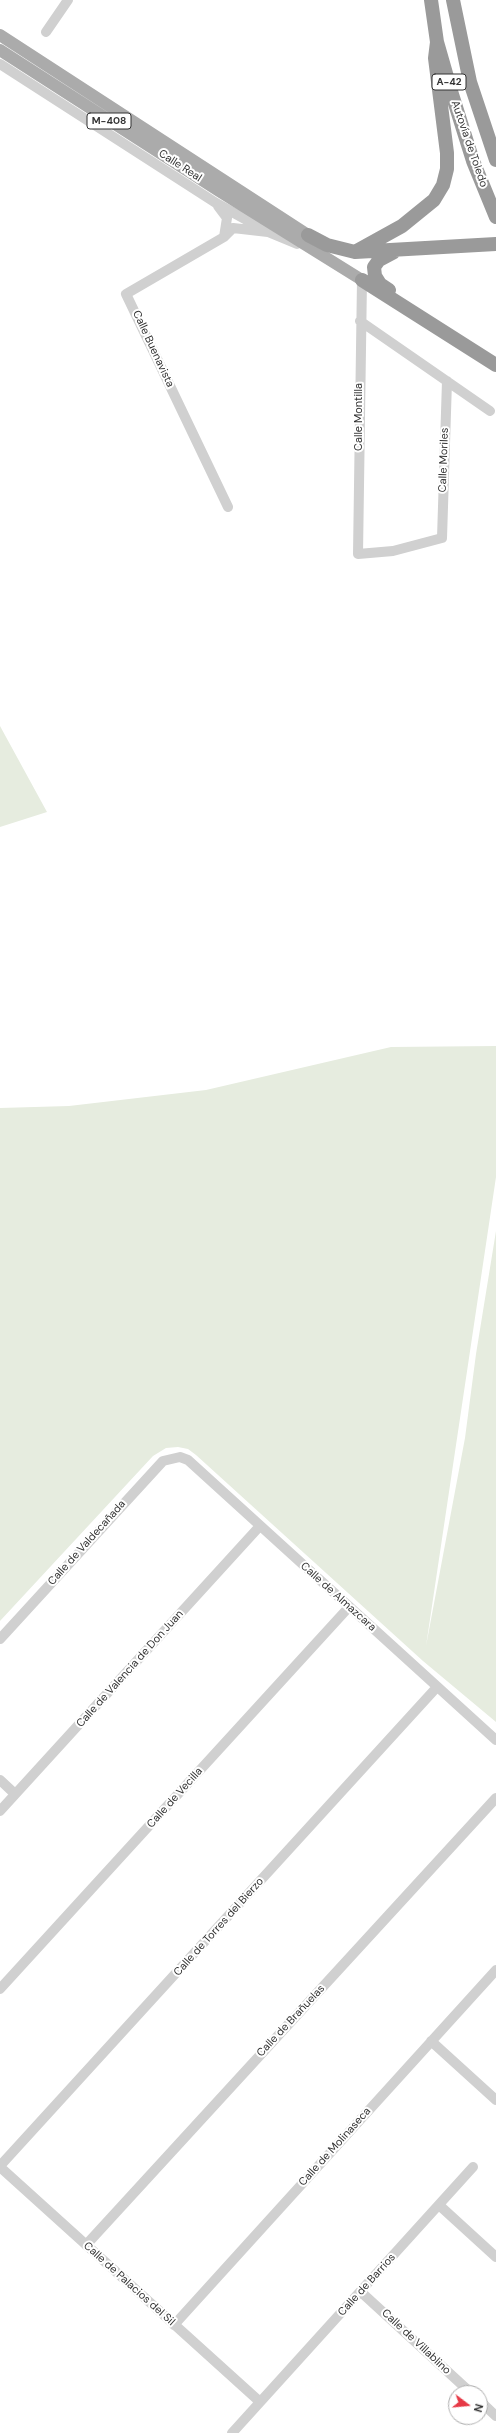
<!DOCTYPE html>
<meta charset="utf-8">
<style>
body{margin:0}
#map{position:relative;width:496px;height:2433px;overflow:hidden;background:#fff;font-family:"DM Sans",sans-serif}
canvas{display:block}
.north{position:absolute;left:448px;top:2385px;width:40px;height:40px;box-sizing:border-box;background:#fff;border:1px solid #adadad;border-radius:50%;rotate:106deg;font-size:11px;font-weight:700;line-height:16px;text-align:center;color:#333}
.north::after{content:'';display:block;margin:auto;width:14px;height:18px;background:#e63946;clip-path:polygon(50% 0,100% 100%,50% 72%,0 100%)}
</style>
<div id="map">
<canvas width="496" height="2433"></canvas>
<div class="north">N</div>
</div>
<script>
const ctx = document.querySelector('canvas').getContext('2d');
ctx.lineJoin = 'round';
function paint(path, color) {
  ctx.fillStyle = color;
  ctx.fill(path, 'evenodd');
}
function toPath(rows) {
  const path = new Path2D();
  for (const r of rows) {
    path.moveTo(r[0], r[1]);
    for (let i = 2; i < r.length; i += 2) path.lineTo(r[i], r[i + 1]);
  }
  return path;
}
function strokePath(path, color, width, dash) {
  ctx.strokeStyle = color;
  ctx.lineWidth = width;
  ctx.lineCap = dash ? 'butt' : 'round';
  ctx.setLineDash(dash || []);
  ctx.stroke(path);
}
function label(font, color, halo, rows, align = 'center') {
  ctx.font = font + ' "DM Sans",sans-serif';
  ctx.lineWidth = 4;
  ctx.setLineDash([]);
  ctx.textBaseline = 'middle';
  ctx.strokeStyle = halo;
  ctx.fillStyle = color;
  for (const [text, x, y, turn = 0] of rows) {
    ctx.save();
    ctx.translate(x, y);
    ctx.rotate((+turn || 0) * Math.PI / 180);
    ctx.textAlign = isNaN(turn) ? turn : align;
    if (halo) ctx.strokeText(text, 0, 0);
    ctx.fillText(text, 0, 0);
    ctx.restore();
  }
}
const green = toPath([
 [0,726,47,812,0,827],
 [496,1046,496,1177,426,1646,465,1438,476,1354,496,1231,496,1722,423,1661,196,1455,188,1449,178,1447,166,1448,153,1456,0,1621,0,1108,69,1106,206,1090,391,1047]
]);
const minor = toPath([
 [46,32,68,0],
 [0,64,216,203,263,229],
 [218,206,227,218,224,237],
 [362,280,358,554,393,551,442,538,447,381],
 [360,321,490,411],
 [228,507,126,294,224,237,233,228,268,232,297,244],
 [0,1639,163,1461,180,1457,188,1460,496,1740],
 [0,1780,15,1794],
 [0,1811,259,1527],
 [0,1989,349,1607],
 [431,2041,496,2100],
 [0,2166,437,1687],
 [0,2167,259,2401],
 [439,2205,496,2257],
 [86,2245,496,1798],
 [361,2292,471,2393],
 [174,2325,496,1970],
 [480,2401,496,2416],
 [232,2433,473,2167]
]);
const major = toPath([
 [0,35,308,235],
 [0,50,219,191,362,280]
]);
const highway = toPath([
 [431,0,437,42,451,91,473,161,496,217],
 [453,0,470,82,496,160],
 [308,235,327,245,355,252,496,244],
 [355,252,402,226,434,200,443,185,447,169,447,153,435,58,437,42],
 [362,280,496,365],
 [389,290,380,284,375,276,374,267,379,260,394,252]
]);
const shields = [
 [449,82,34],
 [109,121,44]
];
const shieldNames = [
 ["A-42",449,82],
 ["M-408",109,121]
];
const streetNames = [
 ["Autovía de Toledo",469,144,71],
 ["Calle Real",180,166,33],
 ["Calle Buenavista",153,349,65],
 ["Calle Montilla",359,417,-90],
 ["Calle Moriles",444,460,-88],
 ["Calle de Valdecañada",87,1543,-48],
 ["Calle de Almazcara",338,1597,42],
 ["Calle de Valencia de Don Juan",130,1669,-48],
 ["Calle de Vecilla",175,1798,-48],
 ["Calle de Torres del Bierzo",219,1927,-48],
 ["Calle de Brañuelas",291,2021,-47],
 ["Calle de Molinaseca",335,2147,-48],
 ["Calle de Palacios del Sil",129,2284,42],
 ["Calle de Barrios",367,2285,-48],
 ["Calle de Villablino",416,2342,43]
];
paint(green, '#e6ecdf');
strokePath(minor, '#d0d0d0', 10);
strokePath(major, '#ababab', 12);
strokePath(highway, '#9a9a9a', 14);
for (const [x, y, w] of shields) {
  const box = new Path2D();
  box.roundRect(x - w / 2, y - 8, w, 16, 3);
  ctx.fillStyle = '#fff';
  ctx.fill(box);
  strokePath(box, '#333', 1);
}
label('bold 10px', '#333', null, shieldNames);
label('11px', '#333', '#fff', streetNames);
</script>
